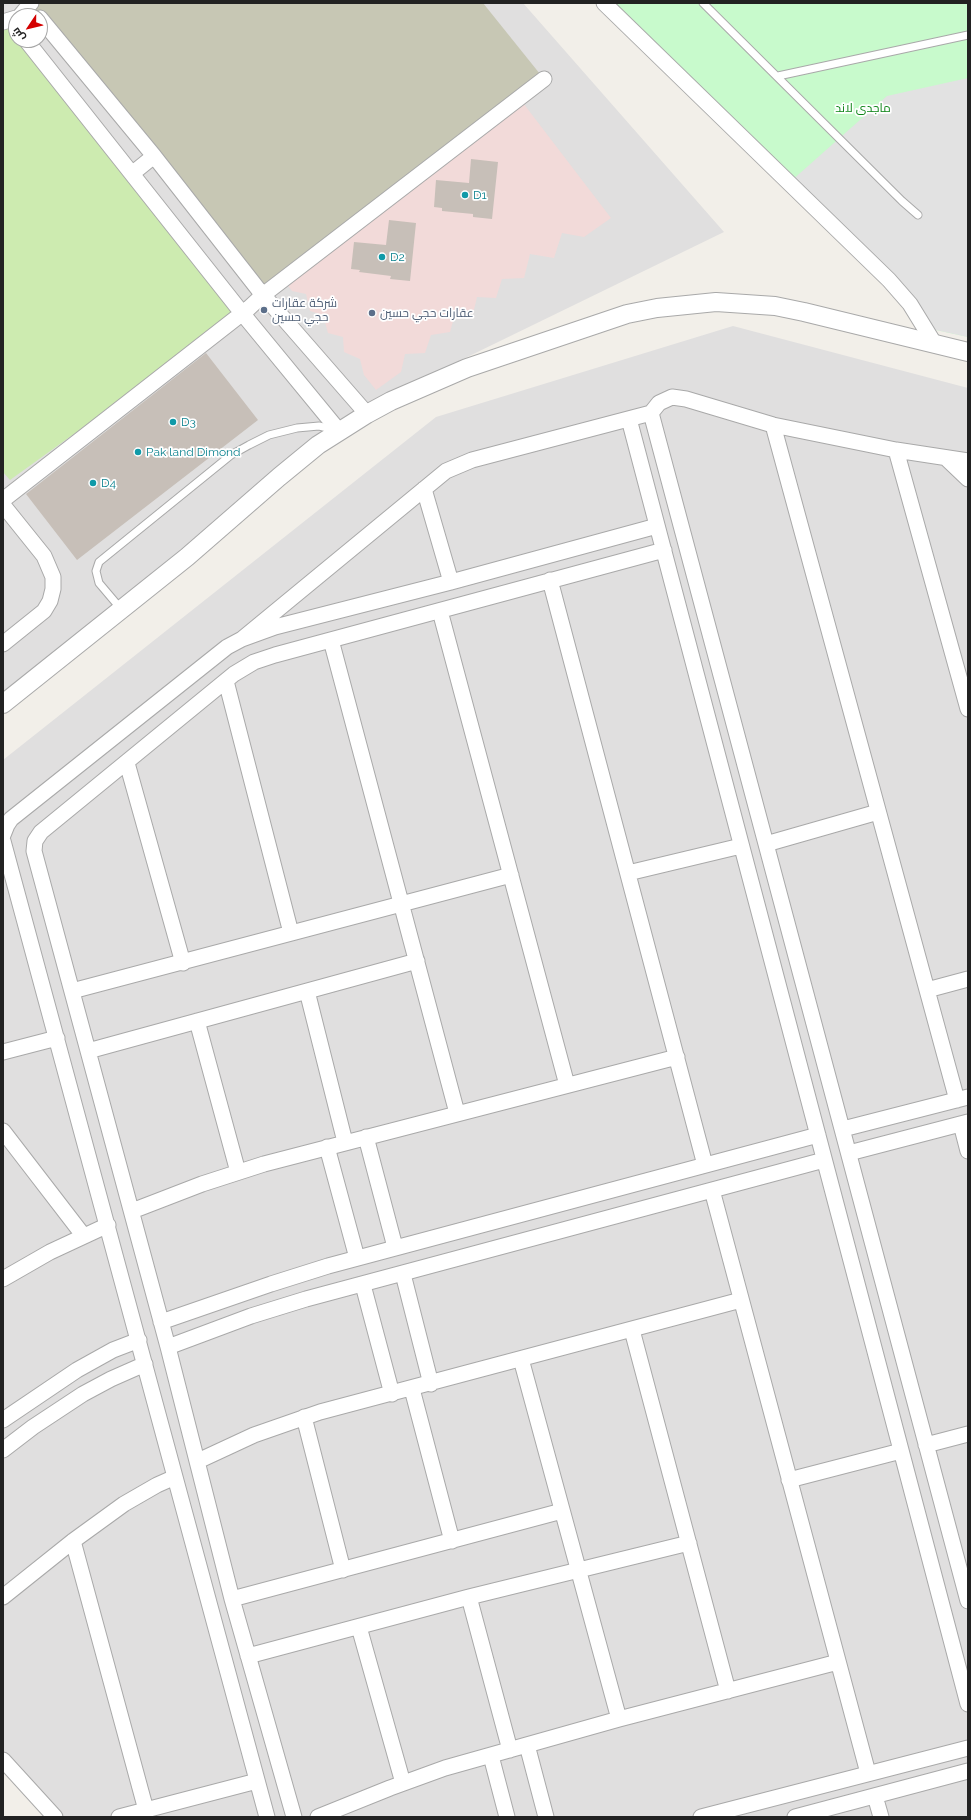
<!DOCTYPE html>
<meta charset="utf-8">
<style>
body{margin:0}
#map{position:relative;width:971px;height:1820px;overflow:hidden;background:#f2efe9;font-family:Raleway,Cairo,sans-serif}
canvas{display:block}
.frame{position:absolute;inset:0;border:4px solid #222;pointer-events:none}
.north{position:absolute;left:8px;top:8px;width:40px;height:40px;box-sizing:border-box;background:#fff;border:1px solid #a7a7a7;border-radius:50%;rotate:235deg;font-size:11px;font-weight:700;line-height:16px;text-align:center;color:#222}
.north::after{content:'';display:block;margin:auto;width:14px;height:18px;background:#d40000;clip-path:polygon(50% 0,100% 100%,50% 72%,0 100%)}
</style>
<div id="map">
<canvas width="971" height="1820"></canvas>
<div class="frame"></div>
<div class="north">ش</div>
</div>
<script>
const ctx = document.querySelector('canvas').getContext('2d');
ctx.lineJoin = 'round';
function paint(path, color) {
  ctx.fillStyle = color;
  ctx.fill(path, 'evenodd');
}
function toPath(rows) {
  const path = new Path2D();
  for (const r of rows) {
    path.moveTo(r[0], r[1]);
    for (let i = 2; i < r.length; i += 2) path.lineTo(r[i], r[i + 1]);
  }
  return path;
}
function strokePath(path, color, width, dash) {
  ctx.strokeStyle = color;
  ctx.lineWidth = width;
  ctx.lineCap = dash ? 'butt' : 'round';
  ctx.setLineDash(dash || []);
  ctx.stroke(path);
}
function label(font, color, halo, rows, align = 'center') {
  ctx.font = font + ' Raleway,Cairo,sans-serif';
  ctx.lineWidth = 3.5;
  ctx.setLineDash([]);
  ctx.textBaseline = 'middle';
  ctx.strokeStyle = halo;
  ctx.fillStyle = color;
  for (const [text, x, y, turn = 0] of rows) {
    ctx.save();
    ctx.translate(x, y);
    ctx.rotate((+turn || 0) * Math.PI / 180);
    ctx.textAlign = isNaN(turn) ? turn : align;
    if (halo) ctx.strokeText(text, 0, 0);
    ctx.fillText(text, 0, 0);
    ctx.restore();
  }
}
const residential = toPath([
 [3,3,523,3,724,232,344,417,3,700],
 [16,16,40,16,40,40,16,40],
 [733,326,968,388,968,1817,50,1817,3,1753,3,760,436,417]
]);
const commercial = toPath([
 [520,99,611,218,584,237,562,233,554,258,530,254,524,278,502,279,496,298,477,297,473,314,455,314,450,332,431,335,425,353,405,354,401,372,376,390,364,375,360,359,344,352,343,337,328,333,323,315,310,311,306,294,292,291,283,279]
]);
const construction = toPath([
 [31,3,483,3,544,79,258,289,30,6]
]);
const grass = toPath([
 [11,20,16,27,16,40,26,40,242,313,10,480,3,472,3,22]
]);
const park = toPath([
 [608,3,968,3,968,337,936,330,790,182]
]);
const parking = toPath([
 [968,78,968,337,936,330,790,182,887,96]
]);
const building = toPath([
 [471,159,498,162,492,219,473,217,473,214,442,211,442,208,434,207,436,180,469,183],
 [389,220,416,223,410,281,390,279,391,276,359,272,360,270,351,269,354,242,386,245],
 [206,353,258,420,77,560,26,494]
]);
const service = toPath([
 [703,3,902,201,918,215],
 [778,76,968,35],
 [121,609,99,583,96,571,99,562,231,455,249,445,269,435,297,428,319,426,336,430]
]);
const minor = toPath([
 [604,3,889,280,910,304,934,343],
 [20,16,31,3],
 [40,18,154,156,258,289,367,414],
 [3,22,16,18],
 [26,40,242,313,339,431],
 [133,173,154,156],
 [651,413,968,1601],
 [629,419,968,1704],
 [773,425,957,1100],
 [896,450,968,709],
 [946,458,968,479],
 [424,489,451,582],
 [3,500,249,308,263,295,544,79],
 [3,505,44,556,53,577,53,589,50,601,44,611,3,644],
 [550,580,705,1165],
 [440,611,567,1085],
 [242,639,446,471,472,460,651,413,659,403,672,397,686,399,773,425,896,450,968,461],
 [331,640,457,1113],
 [226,681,291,933],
 [127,763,183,963],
 [3,835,7,825,11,819,227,647,242,639,275,627,451,582,657,526],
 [3,841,267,1817],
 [766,844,878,812],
 [628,873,741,846],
 [927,990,968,979],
 [72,991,511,875],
 [307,991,345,1142],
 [197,1021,238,1172],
 [88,1051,417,961],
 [3,1052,57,1038],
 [961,1124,968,1151],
 [843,1129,968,1097],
 [3,1131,83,1235],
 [366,1137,395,1247],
 [327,1147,357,1258],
 [849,1153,968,1122],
 [712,1190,868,1773],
 [132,1211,202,1184,264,1164,677,1057],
 [403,1274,431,1384],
 [3,1279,50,1252,108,1225],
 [363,1285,392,1394],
 [161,1322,271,1284,328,1266,818,1135],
 [632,1330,728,1691],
 [168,1347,251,1316,306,1299,824,1160],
 [521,1359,619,1719],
 [412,1389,452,1541],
 [304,1417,343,1570],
 [3,1420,77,1370,113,1350,139,1340],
 [926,1445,968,1434],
 [3,1450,33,1427,83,1394,111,1379,145,1364],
 [198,1461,254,1435,320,1412,741,1300],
 [789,1480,901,1451],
 [73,1541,146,1810],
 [3,1597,73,1541,124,1504,157,1485,175,1477],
 [469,1597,510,1750],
 [232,1599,562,1511],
 [359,1627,403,1783],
 [248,1656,469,1597,689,1543],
 [527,1745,546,1817],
 [491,1756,507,1817],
 [3,1760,55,1817],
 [875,1796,881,1817],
 [119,1817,257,1781],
 [294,1817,232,1599,168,1347,34,851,35,841,41,832,234,674,254,662,275,655,664,550],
 [318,1817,390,1788,445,1768,619,1719,838,1662],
 [701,1817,968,1748],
 [795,1817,968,1771]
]);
const tertiary = toPath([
 [3,704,187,557,279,477,318,445,367,414,391,401,467,368,627,314,657,308,716,302,775,306,804,312,968,352]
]);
const markers = [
 [465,195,4,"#0f9aa8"],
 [382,257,4,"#0f9aa8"],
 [264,310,4,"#5c6f8a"],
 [372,313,4,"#5c6f8a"],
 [173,422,4,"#0f9aa8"],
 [138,452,4,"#0f9aa8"],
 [93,483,4,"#0f9aa8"]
];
const parkNames = [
 ["ماجدی لاند",863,108]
];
const cultureNames = [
 ["D1",473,195],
 ["D2",390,257],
 ["D3",181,422],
 ["Pak land Dimond",146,452],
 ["D4",101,483]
];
const serviceNames = [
 ["شرکة عقارات",272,303],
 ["حجي حسين",272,317],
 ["عقارات حجي حسين",380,313]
];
paint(residential, '#e0dfdf');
paint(commercial, '#f2dad9');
paint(construction, '#c7c7b4');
paint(grass, '#cdebb0');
paint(park, '#c8facc');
paint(parking, '#e2e2e2');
paint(building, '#c7bfb8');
strokePath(service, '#a9a9a9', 9);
strokePath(minor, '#a9a9a9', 17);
strokePath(tertiary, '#a9a9a9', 20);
strokePath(service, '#fff', 7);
strokePath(minor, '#fff', 15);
strokePath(tertiary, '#fff', 18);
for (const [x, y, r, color] of markers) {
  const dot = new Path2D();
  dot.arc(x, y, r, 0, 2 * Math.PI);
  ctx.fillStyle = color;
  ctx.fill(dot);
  strokePath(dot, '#fff', 1.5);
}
label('12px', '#0c8416', '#fff', parkNames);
label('12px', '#0d838f', '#fff', cultureNames, 'left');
label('12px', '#4e5e75', '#fff', serviceNames, 'left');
</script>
